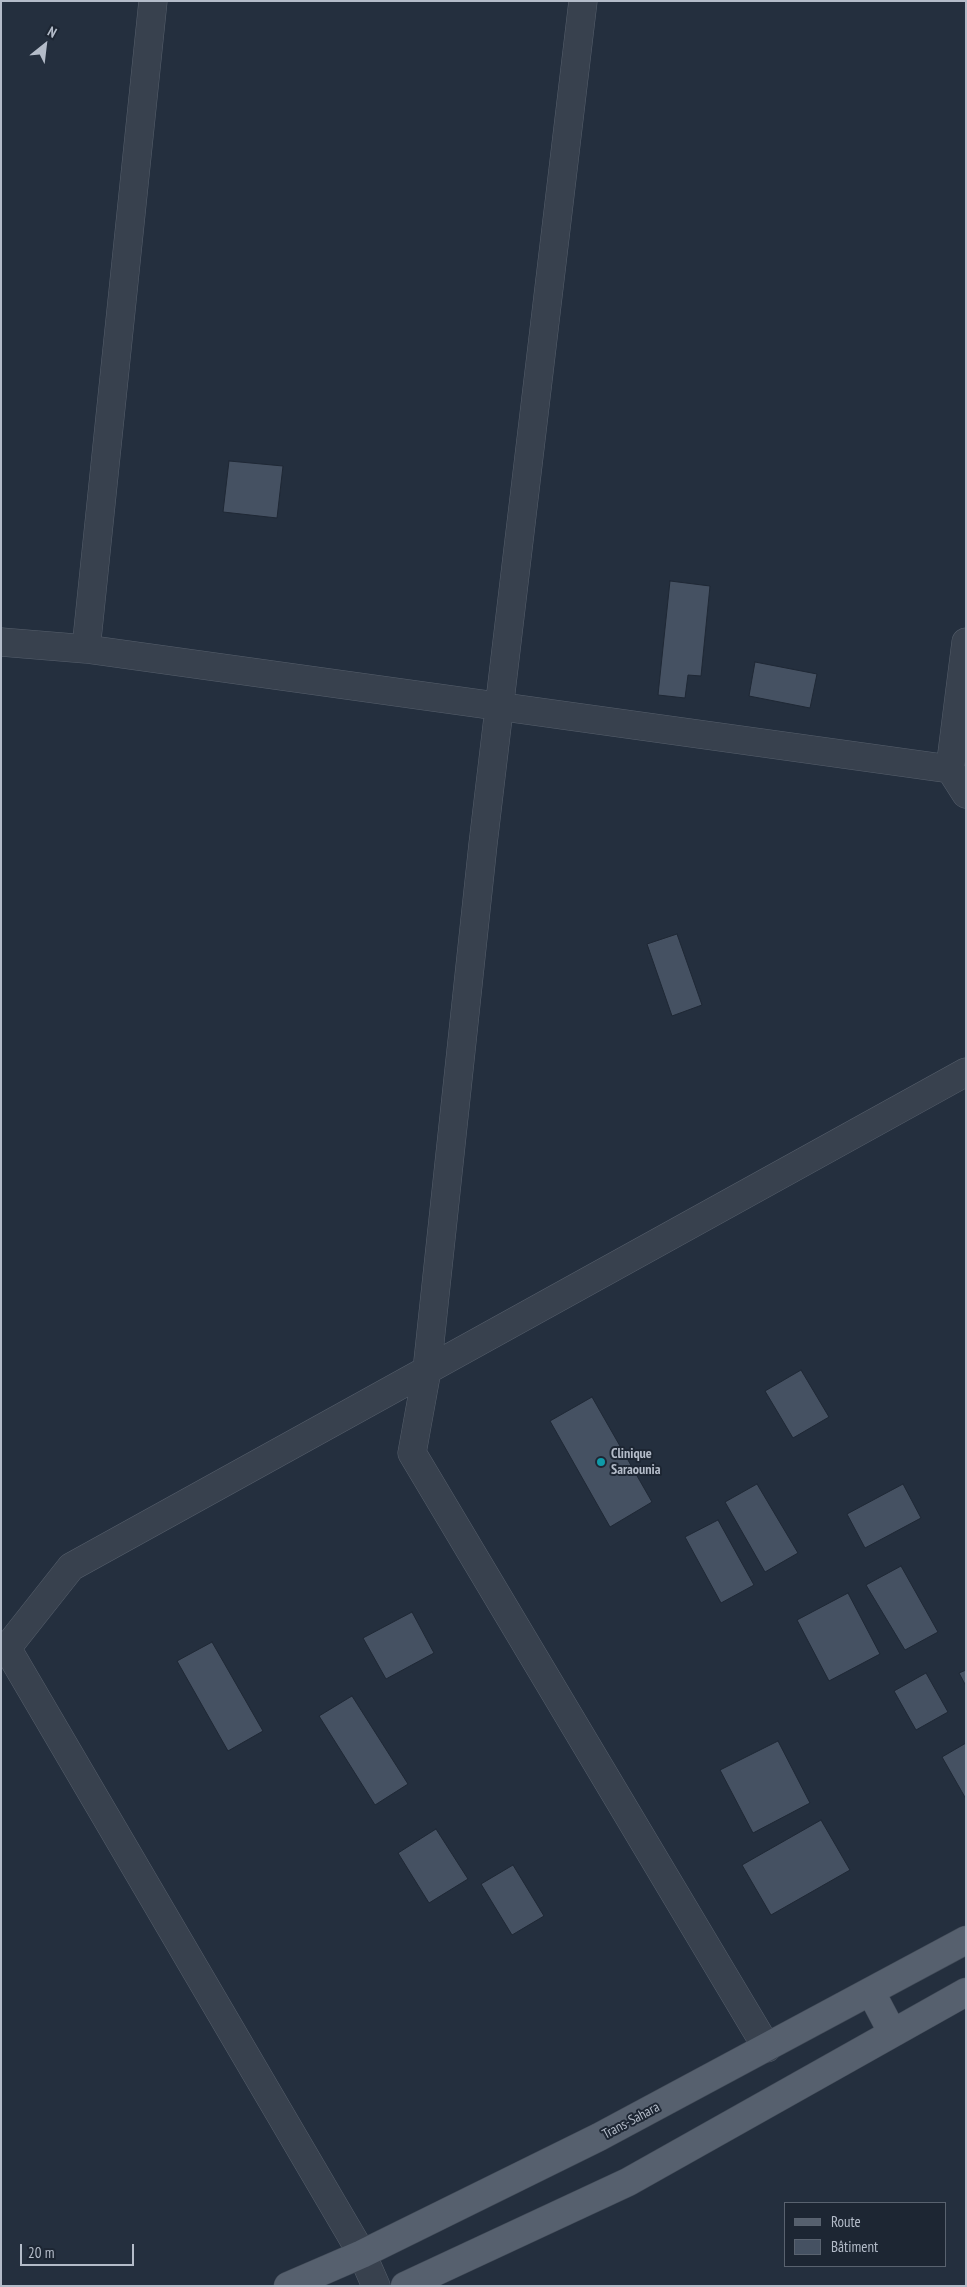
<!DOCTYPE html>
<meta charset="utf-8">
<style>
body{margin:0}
#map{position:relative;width:967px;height:2287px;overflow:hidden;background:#242f3e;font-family:"PT Sans Narrow",sans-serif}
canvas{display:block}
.frame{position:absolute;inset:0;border:2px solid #b4bcc9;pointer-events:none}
.legend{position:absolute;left:784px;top:2202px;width:162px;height:65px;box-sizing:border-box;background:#1d2633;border:1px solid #59626f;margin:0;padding:6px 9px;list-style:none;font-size:15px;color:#b4bcc9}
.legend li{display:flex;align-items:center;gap:10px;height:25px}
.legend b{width:25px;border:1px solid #59626f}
.north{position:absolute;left:20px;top:20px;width:50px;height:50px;-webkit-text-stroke:4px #1d2633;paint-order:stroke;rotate:29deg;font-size:14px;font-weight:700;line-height:20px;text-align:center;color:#b4bcc9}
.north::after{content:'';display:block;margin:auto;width:18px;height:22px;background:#b4bcc9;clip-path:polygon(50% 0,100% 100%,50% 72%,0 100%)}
.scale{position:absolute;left:20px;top:2244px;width:114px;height:22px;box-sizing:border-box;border:2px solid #b4bcc9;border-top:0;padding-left:6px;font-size:15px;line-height:18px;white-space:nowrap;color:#b4bcc9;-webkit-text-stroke:4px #1d2633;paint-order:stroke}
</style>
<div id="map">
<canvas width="967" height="2287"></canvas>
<div class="frame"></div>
<ul class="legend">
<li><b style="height:6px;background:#56606e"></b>Route</li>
<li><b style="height:14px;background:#455162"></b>Bâtiment</li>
</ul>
<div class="north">N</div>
<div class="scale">20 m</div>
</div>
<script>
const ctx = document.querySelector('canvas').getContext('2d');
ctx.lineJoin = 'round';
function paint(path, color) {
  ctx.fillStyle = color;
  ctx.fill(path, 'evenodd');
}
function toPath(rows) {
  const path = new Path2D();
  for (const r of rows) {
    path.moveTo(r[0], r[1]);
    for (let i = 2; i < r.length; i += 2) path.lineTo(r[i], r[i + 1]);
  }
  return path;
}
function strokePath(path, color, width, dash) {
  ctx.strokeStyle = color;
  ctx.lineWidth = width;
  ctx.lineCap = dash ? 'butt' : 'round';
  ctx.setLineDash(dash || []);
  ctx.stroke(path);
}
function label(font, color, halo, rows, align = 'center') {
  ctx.font = font + ' "PT Sans Narrow",sans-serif';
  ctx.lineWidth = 4;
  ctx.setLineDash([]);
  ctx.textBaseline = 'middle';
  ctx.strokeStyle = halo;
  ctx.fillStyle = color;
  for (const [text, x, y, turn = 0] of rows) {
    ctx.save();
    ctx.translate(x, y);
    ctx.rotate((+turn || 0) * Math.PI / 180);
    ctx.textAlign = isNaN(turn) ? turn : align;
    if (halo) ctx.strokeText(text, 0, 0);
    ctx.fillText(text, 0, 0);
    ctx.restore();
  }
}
const building = toPath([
 [229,461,283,466,277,518,223,512,229,461],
 [670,581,710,586,701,676,688,675,685,698,658,695,670,581],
 [755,662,817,674,810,708,749,696,755,662],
 [677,934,702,1005,672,1016,647,944,677,934],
 [801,1370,829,1417,793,1438,765,1391,801,1370],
 [592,1397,652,1502,610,1527,550,1421,592,1397],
 [757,1484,798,1553,765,1572,725,1502,757,1484],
 [903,1484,921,1518,865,1548,847,1514,903,1484],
 [718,1520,754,1585,721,1603,685,1537,718,1520],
 [901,1566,938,1632,905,1650,866,1585,901,1566],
 [848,1593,880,1654,829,1681,797,1620,848,1593],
 [412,1612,434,1653,386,1679,363,1638,412,1612],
 [212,1642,263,1731,228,1751,177,1661,212,1642],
 [966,1670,966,1686,959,1673,966,1670],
 [926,1673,948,1712,916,1730,894,1691,926,1673],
 [352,1696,408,1784,375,1805,319,1716,352,1696],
 [778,1741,810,1803,753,1833,720,1770,778,1741],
 [966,1743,966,1799,942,1757,966,1743],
 [821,1820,850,1870,771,1915,742,1865,821,1820],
 [436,1829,468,1879,429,1903,398,1853,436,1829],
 [513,1865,544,1916,512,1935,481,1884,513,1865]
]);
const minor = toPath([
 [583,1,483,844,427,1370,412,1453,767,2048],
 [1,642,86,649,950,769],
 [966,642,950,769,966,794],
 [86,649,153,1],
 [7,1648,362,2254,376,2286],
 [1,1650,7,1648,71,1567,966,1072]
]);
const major = toPath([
 [871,1992,892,2032],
 [288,2286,362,2254,599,2137,966,1940],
 [405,2286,628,2182,966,1992]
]);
const markers = [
 [601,1462,5,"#0f9aa8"]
];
const poiNames = [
 ["Clinique",611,1454],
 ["Saraounia",611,1470]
];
const streetNames = [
 ["Trans-Sahara",631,2121,-28]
];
paint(building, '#455162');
strokePath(building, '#1f2835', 1);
strokePath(minor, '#565f6c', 29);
strokePath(major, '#414a57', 29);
strokePath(minor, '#38414e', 28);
strokePath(major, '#56606e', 28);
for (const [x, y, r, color] of markers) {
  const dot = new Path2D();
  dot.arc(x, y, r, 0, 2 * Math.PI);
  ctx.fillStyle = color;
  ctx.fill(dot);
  strokePath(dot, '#1d2633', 2);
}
label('bold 14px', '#b4bcc9', '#1d2633', poiNames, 'left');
label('14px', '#b4bcc9', '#1d2633', streetNames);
</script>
